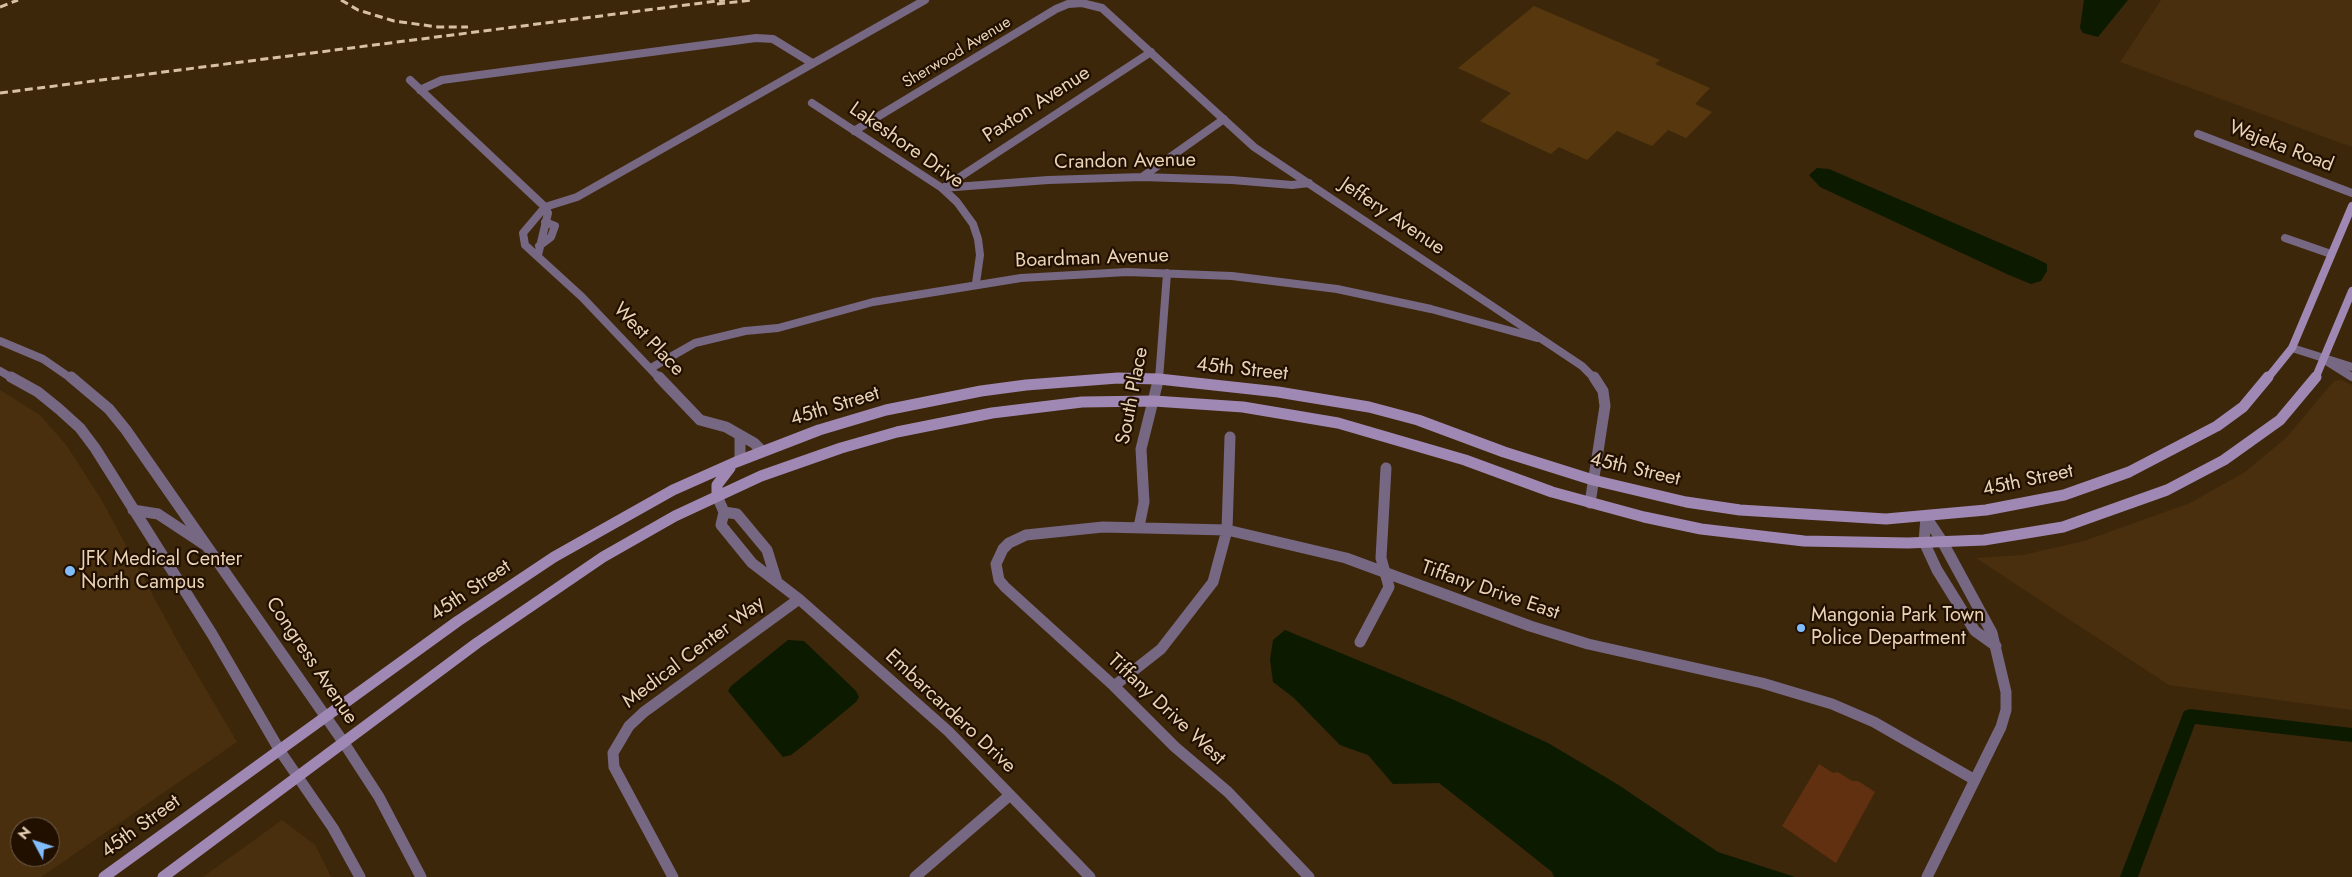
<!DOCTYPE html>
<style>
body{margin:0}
#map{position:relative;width:2352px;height:877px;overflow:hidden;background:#3d270a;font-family:Jost,sans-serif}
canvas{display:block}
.north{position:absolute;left:10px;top:817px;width:50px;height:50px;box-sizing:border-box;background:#211000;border:1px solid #715e49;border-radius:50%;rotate:310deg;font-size:14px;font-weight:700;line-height:20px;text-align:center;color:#ead2b7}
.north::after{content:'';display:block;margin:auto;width:18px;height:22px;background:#81bdfa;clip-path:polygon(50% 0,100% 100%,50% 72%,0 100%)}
</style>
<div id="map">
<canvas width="2352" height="877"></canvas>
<div class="north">N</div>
</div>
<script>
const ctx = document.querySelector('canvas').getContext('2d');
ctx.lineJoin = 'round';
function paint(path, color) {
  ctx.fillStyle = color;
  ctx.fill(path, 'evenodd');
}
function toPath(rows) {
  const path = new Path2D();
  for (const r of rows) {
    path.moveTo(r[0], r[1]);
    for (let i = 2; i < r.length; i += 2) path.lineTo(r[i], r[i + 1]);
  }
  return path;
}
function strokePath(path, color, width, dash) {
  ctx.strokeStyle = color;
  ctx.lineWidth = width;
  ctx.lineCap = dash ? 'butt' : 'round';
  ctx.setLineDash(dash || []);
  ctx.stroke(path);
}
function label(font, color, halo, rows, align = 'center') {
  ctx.font = font + ' Jost,sans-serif';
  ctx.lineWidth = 4.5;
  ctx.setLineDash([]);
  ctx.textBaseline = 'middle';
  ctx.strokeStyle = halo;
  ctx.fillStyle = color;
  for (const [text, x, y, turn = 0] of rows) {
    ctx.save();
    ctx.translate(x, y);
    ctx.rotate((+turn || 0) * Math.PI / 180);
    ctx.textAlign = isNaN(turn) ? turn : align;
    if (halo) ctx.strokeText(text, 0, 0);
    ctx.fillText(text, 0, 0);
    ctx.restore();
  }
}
const built = toPath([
 [2161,0,2352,0,2352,147,2120,62],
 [2341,380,2352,385,2352,710,2169,685,1976,558,2023,555,2084,541,2190,503,2245,472,2286,438,2334,381],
 [0,390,40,415,67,446,101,499,178,642,237,742,41,877,0,877],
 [20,827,50,827,50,857,20,857],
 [282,820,315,845,331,877,203,877]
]);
const green = toPath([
 [1534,6,1660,60,1655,64,1710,88,1695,104,1712,112,1686,138,1668,130,1652,146,1617,131,1587,160,1559,147,1551,154,1480,121,1511,93,1458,68]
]);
const water = toPath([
 [2084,0,2128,0,2098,37,2083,33,2080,28],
 [1817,168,1829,169,2035,258,2047,264,2047,271,2041,281,2031,284,2009,275,1820,187,1809,175],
 [1285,630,1452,699,1548,743,1617,784,1718,852,1795,877,1554,877,1552,872,1517,844,1439,783,1393,784,1368,755,1340,745,1294,698,1273,682,1270,660,1273,640],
 [788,640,804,641,856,691,859,697,856,702,804,745,791,755,783,757,728,691,731,686]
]);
const canal = toPath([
 [2190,709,2352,728,2352,742,2195,724,2138,877,2120,877,2182,716,2184,711,2190,709]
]);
const building = toPath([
 [1819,764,1833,773,1838,772,1852,781,1858,781,1875,792,1836,863,1782,826]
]);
const minorFar1 = toPath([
 [410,80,545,207,548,213,538,255],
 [420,90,442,80,756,38,773,39,812,63],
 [812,103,942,188,957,202,973,224,978,239,980,255,976,283],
 [854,131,1056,9,1068,4,1082,3,1102,8,1254,147,1582,366,1595,379],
 [2198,134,2352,193],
 [1142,177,1224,119],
 [942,188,1048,180,1142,177,1232,180,1292,185,1309,183],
 [943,188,1151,52],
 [545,207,577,197,925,0],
 [545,207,523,233,525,245,582,297,660,379],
 [2285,238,2331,254],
 [539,246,551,237,555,226,545,222],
 [2292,348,2352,367],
 [2328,362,2352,377],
 [651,368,695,343,745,331,778,328,873,302,1021,278,1127,272,1232,276,1337,289,1431,309,1537,338],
 [1159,379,1167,273]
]);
const minor = toPath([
 [659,377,700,420,726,427,754,443,762,451],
 [740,437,740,460],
 [717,496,724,512,721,525,752,563,799,599,948,731,1090,877],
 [1590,503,1605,406,1603,391,1594,377],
 [724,512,737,514,767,550,777,582],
 [1926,517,1942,541,1992,633,2006,692,2006,710,2001,727,1927,877],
 [1926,517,1924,542,1937,570,1975,631,1996,646],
 [1139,527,1144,502,1141,449,1159,377],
 [1360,642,1389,587,1381,558,1386,468],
 [1114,686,1161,649,1213,582,1227,530,1230,437],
 [673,877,614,767,613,753,629,726,644,712,799,599],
 [915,877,1010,795],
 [1309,877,1228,792,1175,747,1114,686,1005,587,999,580,996,564,1003,549,1009,543,1026,535,1103,527,1227,530,1346,558,1530,626,1588,644,1762,683,1832,704,1874,722,1975,780]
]);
const tertiaryFar1 = toPath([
 [0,341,43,359,72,379],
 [0,371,14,379]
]);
const tertiary = toPath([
 [11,377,38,392,59,409,80,428,95,448,212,634,280,751,333,828,360,877],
 [71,377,109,409,126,430,344,743,379,797,421,877],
 [133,510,158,514,205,545]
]);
const secondaryFar1 = toPath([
 [1111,379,1140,379],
 [2267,379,2292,348,2352,206],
 [2315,379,2352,291]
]);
const secondary = toPath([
 [717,496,717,485,730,468],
 [104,877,458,621,554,557,673,490,736,462,819,430,886,410,981,391,1026,385,1118,378,1159,379,1278,392,1369,407,1418,420,1504,452,1593,480,1686,502,1740,510,1886,519,1986,510,2064,495,2129,472,2217,426,2243,407,2268,377],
 [163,877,477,643,603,557,675,516,761,476,841,448,897,432,992,413,1082,402,1154,401,1243,407,1338,423,1465,460,1552,492,1644,517,1701,529,1804,541,1908,543,1984,540,2063,527,2167,490,2224,460,2280,420,2316,377]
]);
const rail = toPath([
 [341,0,358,10,394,21,438,27,468,27],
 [717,4,753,0],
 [0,7,18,0],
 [0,93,725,0]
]);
const markers = [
 [70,571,6,"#81bdfa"],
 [1801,628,5,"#81bdfa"]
];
const farStreetnames = [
 ["Sherwood Avenue",957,53,-31]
];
const streetNames = [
 ["Paxton Avenue",1037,105,-33],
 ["Lakeshore Drive",906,146,35],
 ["Wajeka Road",2281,147,21],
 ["Crandon Avenue",1125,162,-1],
 ["Jeffery Avenue",1392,217,34],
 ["Boardman Avenue",1092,259,-2],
 ["West Place",648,340,46],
 ["45th Street",1242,370,6],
 ["South Place",1133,396,-79],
 ["45th Street",835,407,-17],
 ["45th Street",1635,470,13],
 ["45th Street",2028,481,-12],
 ["45th Street",471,591,-34],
 ["Tiffany Drive East",1490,591,19],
 ["Medical Center Way",694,653,-37],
 ["Congress Avenue",311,661,56],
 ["Tiffany Drive West",1166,710,43],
 ["Embarcardero Drive",950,712,43],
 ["45th Street",141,827,-36]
];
const poiNames = [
 ["JFK Medical Center",81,560],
 ["North Campus",81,583],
 ["Mangonia Park Town",1811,616],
 ["Police Department",1811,639]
];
paint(built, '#492f0e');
paint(green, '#57380e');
paint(water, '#0c1a00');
paint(canal, '#0c1a00');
paint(building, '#603011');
strokePath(minorFar1, '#766783', 8);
strokePath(minor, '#766783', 11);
strokePath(tertiaryFar1, '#766783', 8);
strokePath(tertiary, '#766783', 11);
strokePath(secondaryFar1, '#a088b4', 8);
strokePath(secondary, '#a088b4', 11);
strokePath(rail, '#d8c0a5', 3, [8, 4.5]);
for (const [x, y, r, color] of markers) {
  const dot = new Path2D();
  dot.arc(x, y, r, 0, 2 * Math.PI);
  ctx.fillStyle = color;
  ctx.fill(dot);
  strokePath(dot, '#211000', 2);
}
label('16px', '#ead2b7', '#211000', farStreetnames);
label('20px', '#ead2b7', '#211000', streetNames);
label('20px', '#ead2b7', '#211000', poiNames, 'left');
</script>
